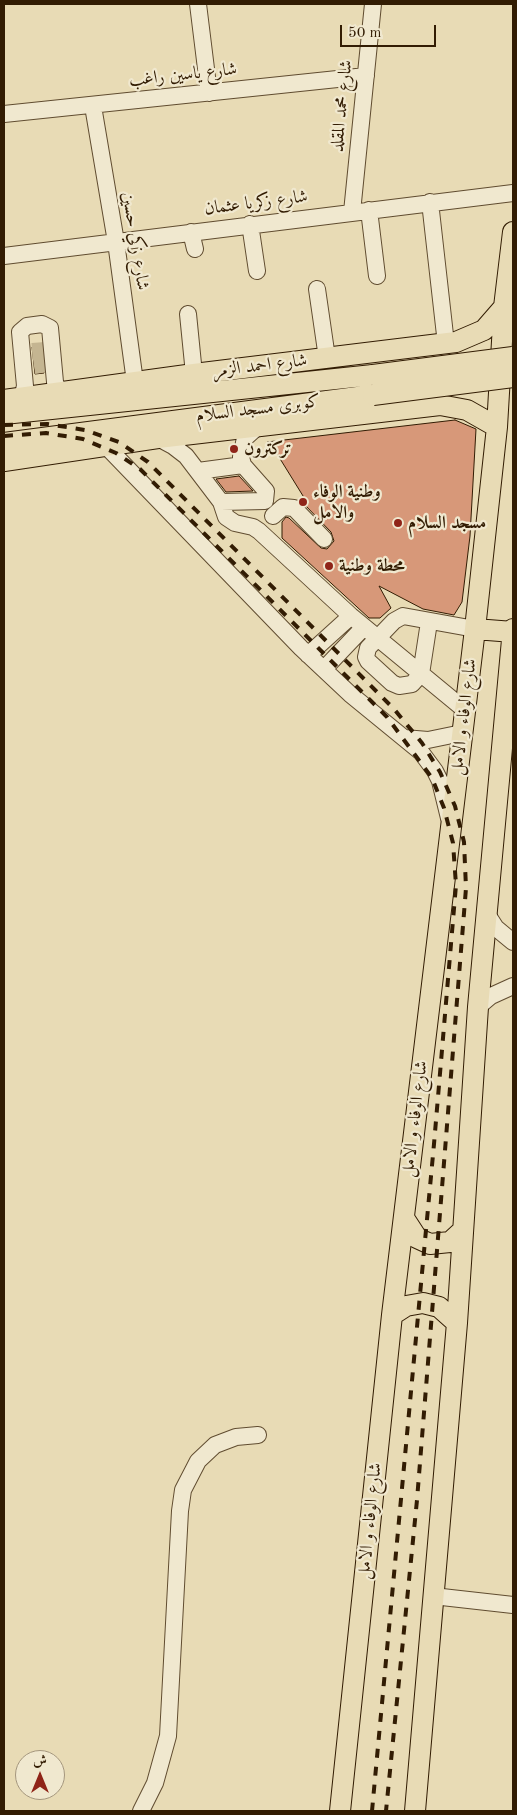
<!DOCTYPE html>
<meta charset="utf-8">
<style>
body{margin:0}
#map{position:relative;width:517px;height:1815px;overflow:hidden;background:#e8dbb5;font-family:"Old Standard TT",Amiri,serif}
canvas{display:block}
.frame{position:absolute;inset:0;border:5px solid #321c03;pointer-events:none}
.north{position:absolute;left:15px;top:1750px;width:50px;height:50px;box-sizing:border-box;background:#f0e8cf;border:1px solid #a4967d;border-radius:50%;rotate:0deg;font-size:14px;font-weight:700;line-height:20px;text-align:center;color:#321c03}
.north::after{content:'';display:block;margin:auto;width:18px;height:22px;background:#8f2418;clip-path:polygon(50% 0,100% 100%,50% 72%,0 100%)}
.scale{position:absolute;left:340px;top:25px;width:96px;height:22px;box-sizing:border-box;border:2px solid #321c03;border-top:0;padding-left:6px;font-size:15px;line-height:18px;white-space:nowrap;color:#321c03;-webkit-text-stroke:4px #f0e8cf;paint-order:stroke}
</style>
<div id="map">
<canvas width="517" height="1815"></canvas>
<div class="frame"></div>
<div class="north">ش</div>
<div class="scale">50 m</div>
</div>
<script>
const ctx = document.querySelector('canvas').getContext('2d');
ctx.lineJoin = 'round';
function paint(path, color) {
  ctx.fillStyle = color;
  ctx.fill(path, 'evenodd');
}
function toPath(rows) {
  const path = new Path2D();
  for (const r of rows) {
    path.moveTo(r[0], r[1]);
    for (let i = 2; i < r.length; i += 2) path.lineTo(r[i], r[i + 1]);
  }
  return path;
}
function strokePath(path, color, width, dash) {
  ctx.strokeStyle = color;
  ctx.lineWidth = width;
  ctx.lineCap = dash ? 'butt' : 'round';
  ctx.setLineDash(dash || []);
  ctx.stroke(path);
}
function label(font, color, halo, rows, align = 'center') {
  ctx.font = font + ' "Old Standard TT",Amiri,serif';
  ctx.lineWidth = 4.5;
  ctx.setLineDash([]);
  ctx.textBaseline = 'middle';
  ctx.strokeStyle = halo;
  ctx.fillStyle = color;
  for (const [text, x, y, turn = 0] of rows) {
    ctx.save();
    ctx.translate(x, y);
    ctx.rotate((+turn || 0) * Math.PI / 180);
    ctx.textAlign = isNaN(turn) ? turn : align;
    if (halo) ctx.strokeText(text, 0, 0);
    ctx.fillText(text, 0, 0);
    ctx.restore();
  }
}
const building = toPath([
 [42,346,44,373,35,374,32,347,42,346],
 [455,420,476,429,470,536,462,602,454,615,423,609,379,586,391,608,380,618,369,618,282,538,282,522,286,517,289,518,321,548,327,549,334,541,331,532,305,505,308,504,274,449,267,442,455,420],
 [239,476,253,491,226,492,216,479,239,476]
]);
const minorTunnel = toPath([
 [32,351,46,350],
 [34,366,47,364]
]);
const minor = toPath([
 [198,4,209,93],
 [93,106,116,242,135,382],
 [4,114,366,76],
 [430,202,446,344],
 [369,210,377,276],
 [352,212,373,4],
 [250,224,257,271],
 [191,232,195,249],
 [4,256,513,193],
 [317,289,327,358],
 [188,314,194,374],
 [22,398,25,386,20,332,27,326,42,324,50,328,55,382,59,393],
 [158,438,173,446,186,456,221,502,265,501,266,491,243,465,241,457,245,438,255,429],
 [106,446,301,648,350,694,421,752,435,771,440,781,449,818],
 [198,471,243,465],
 [221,502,226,517,235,523,253,527,259,531,351,616,465,710],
 [273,516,283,507,294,508,324,539],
 [429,622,421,674,412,684,399,686,392,683,368,661,366,657,368,648,394,621,403,616,475,629],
 [308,655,351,616],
 [324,669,364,627],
 [404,738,428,740,462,733],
 [487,914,496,928,513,942],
 [478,1007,491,996,513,986],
 [433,1596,513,1605],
 [141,1811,155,1783,168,1736,180,1511,183,1490,198,1461,215,1445,236,1437,258,1435]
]);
const major = toPath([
 [4,400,194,374,456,342,484,330,504,307],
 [4,414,373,375],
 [4,443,373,395],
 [4,461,158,438,440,405,467,410,497,427],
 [475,629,513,632],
 [404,1218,417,1238,430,1244,450,1242,463,1230],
 [392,1315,406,1306,423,1303,439,1307,457,1323],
 [340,1811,392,1315,475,629,497,427,504,307,513,232],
 [415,1811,457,1323,478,1007,513,629]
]);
const rail = toPath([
 [4,425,47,424,85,430,119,442,148,462,394,709,422,743,440,772,455,806,464,842,466,888,417,1500,386,1811],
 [4,436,46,433,83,439,116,453,140,469,387,717,432,778,444,808,453,843,456,885,434,1144,372,1811]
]);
const majorBridge = toPath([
 [373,375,513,357],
 [373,395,513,377]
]);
const markers = [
 [234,449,5,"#8f2418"],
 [303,502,5,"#8f2418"],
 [398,523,5,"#8f2418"],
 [329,566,5,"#8f2418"]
];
const streetNames = [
 ["شارع ياسين راغب",183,75,-6],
 ["شارع محمد المقلد",342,106,-84],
 ["شارع زكريا عثمان",256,203,-7],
 ["شارع زكي حسين",135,241,81],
 ["شارع احمد الزمر",260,366,-7],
 ["كوبرى مسجد السلام",258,409,-7],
 ["شارع الوفاء و الامل",464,717,-83],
 ["شارع الوفاء و الامل",415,1119,-83],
 ["شارع الوفاء و الامل",370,1521,-84]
];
const poiNames = [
 ["تركترون",244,449],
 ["وطنية الوفاء",313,492],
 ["والامل",313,513],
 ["مسجد السلام",408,523],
 ["محطة وطنية",339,566]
];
paint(building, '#d79879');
strokePath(building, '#321c03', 1);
strokePath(minorTunnel, '#c4b591', 16, [16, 8]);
strokePath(minor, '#604c30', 18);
strokePath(major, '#321c03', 22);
strokePath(minor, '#f0e8cf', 16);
strokePath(major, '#e8dbb5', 20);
strokePath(rail, '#321c03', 4, [9, 9]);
strokePath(majorBridge, '#321c03', 22, []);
strokePath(majorBridge, '#e8dbb5', 20);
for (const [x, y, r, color] of markers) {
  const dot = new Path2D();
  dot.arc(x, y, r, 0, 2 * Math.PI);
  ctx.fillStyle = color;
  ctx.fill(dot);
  strokePath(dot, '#f0e8cf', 2);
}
label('18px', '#321c03', '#f0e8cf', streetNames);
label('bold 18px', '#321c03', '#f0e8cf', poiNames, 'left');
</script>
